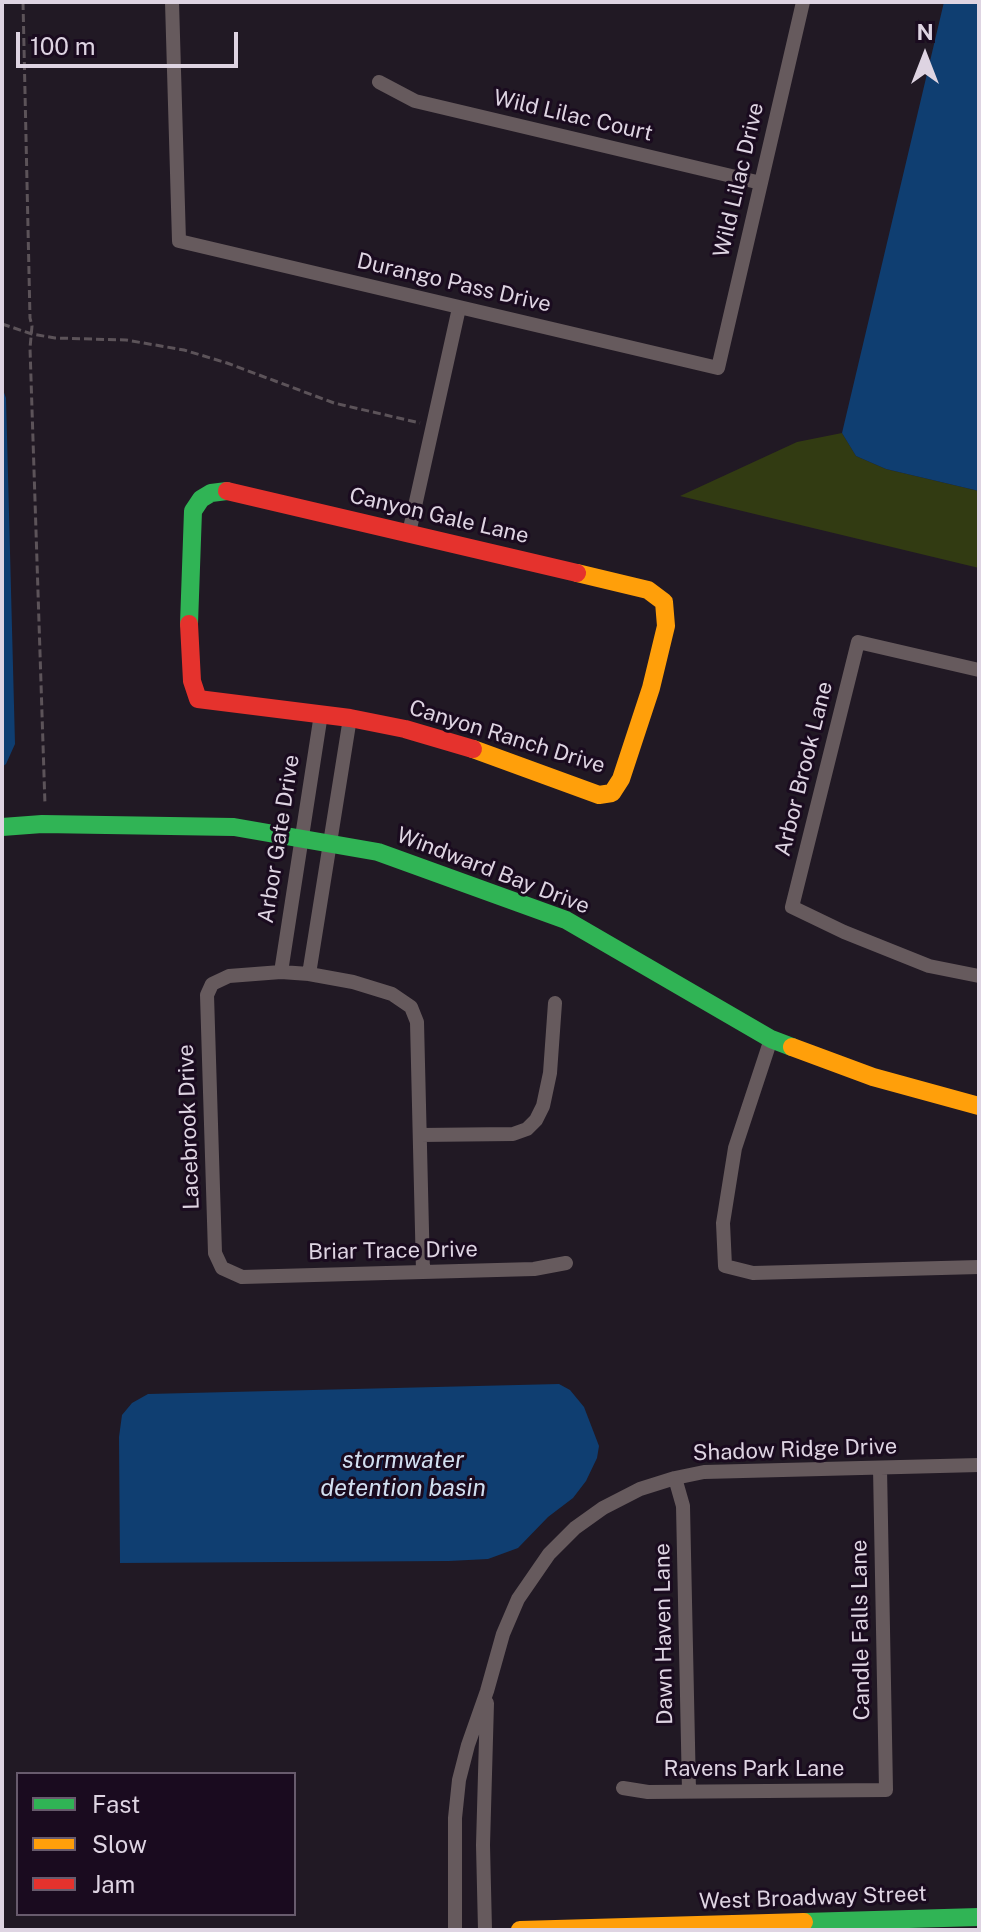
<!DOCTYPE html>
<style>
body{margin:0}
#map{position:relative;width:981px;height:1932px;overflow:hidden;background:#211924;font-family:"Public Sans",sans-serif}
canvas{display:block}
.frame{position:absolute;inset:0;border:4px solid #ded4e2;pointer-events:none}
.legend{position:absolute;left:16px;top:1772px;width:280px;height:144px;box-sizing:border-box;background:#1a0b1f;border:2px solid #685b6d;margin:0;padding:10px 14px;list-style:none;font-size:24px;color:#ded4e2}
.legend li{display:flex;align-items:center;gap:16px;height:40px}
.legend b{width:40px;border:2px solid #685b6d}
.north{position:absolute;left:885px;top:16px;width:80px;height:80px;-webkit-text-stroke:6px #1a0b1f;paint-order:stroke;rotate:0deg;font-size:22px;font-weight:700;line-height:32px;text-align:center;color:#ded4e2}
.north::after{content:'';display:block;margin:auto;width:28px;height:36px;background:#ded4e2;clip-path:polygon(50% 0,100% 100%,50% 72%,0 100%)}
.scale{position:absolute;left:16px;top:32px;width:222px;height:36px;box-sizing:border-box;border:4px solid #ded4e2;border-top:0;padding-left:10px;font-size:24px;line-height:28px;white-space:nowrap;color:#ded4e2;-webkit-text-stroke:6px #1a0b1f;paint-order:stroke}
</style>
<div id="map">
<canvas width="981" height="1932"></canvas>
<div class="frame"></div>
<ul class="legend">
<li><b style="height:10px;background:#30b455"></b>Fast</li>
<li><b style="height:10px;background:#ff9f0a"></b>Slow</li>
<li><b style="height:10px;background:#e5322d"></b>Jam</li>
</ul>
<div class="north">N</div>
<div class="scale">100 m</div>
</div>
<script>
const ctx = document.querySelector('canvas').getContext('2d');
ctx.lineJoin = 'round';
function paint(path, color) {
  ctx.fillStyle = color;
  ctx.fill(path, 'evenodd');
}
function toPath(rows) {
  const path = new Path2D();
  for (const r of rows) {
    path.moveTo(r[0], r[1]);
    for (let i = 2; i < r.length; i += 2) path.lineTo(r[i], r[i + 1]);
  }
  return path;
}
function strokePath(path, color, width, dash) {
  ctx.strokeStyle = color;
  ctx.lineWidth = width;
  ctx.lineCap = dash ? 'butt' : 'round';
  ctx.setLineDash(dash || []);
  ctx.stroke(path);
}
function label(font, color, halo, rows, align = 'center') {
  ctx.font = font + ' "Public Sans",sans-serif';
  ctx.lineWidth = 6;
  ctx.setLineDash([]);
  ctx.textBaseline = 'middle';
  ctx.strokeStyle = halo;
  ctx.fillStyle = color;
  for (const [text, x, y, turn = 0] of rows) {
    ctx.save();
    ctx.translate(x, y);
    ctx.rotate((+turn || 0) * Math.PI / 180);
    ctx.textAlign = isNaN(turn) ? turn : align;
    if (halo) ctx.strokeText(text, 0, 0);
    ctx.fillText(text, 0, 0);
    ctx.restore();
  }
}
const green = toPath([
 [842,433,856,456,886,469,979,491,979,568,680,496,797,442]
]);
const water = toPath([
 [944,2,979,2,979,491,886,469,856,456,842,433],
 [2,387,6,398,15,744,6,764,2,767],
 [559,1384,570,1390,584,1407,599,1446,597,1458,586,1481,573,1498,548,1517,518,1548,488,1559,449,1561,120,1563,119,1437,122,1415,132,1403,148,1394]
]);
const path = toPath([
 [23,2,30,318,32,326,30,348,45,805],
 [2,324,32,334,55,338,126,340,184,350,227,363,334,403,420,423]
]);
const street = toPath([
 [172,2,179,241,718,368,803,2],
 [379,82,415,101,761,183],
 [409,533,459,308],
 [979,670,858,642,792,907,844,932,929,966,979,976],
 [281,972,321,714],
 [309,974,350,718],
 [771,1039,735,1148,723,1223,725,1266,753,1273,979,1267],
 [420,1135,513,1134,527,1129,536,1120,543,1106,550,1073,555,1003],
 [423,1272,417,1022,411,1007,392,994,353,982,309,974,281,972,229,976,212,984,207,995,215,1253,222,1268,242,1277,423,1272,534,1269,566,1263],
 [675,1478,683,1506,689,1791],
 [623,1788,648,1792,886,1790,880,1468],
 [455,1930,455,1818,459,1780,468,1745,487,1691,503,1634,518,1599,549,1554,575,1528,603,1508,640,1489,675,1478,704,1472,979,1465],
 [485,1930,483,1845,487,1703]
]);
const fast = toPath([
 [189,624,193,511,201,499,211,493,227,491],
 [2,827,42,824,234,827,378,852,566,920,771,1039,792,1047],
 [804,1922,979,1917]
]);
const slow = toPath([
 [473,749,599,795,612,793,621,779,651,688,666,626,664,602,648,590,577,573],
 [792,1047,873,1077,979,1106],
 [520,1930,804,1922]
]);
const jam = toPath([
 [227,491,577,573],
 [189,624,192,681,198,699,350,718,405,729,473,749]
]);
const streetNames = [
 ["Wild Lilac Court",573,116,13],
 ["Wild Lilac Drive",739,180,-77],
 ["Durango Pass Drive",454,283,13],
 ["Canyon Gale Lane",439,516,13],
 ["Canyon Ranch Drive",507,737,17],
 ["Arbor Brook Lane",804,769,-76],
 ["Arbor Gate Drive",279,839,-81],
 ["Windward Bay Drive",493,871,21],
 ["Lacebrook Drive",189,1127,-92],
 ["Briar Trace Drive",393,1251,-1],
 ["Shadow Ridge Drive",795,1450,-2],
 ["Candle Falls Lane",861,1630,-91],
 ["Dawn Haven Lane",664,1634,-91],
 ["Ravens Park Lane",754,1769],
 ["West Broadway Street",813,1898,-2]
];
const waterNames = [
 ["stormwater",403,1461],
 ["detention basin",403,1489]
];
paint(green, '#323b12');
paint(water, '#0f3e71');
strokePath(path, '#5c5359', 3, [8, 4]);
strokePath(street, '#665a5d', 14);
strokePath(fast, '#30b455', 18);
strokePath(slow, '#ff9f0a', 18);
strokePath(jam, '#e5322d', 18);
label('22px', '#ded4e2', '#1a0b1f', streetNames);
label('italic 24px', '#d1dff0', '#1a0b1f', waterNames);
</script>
